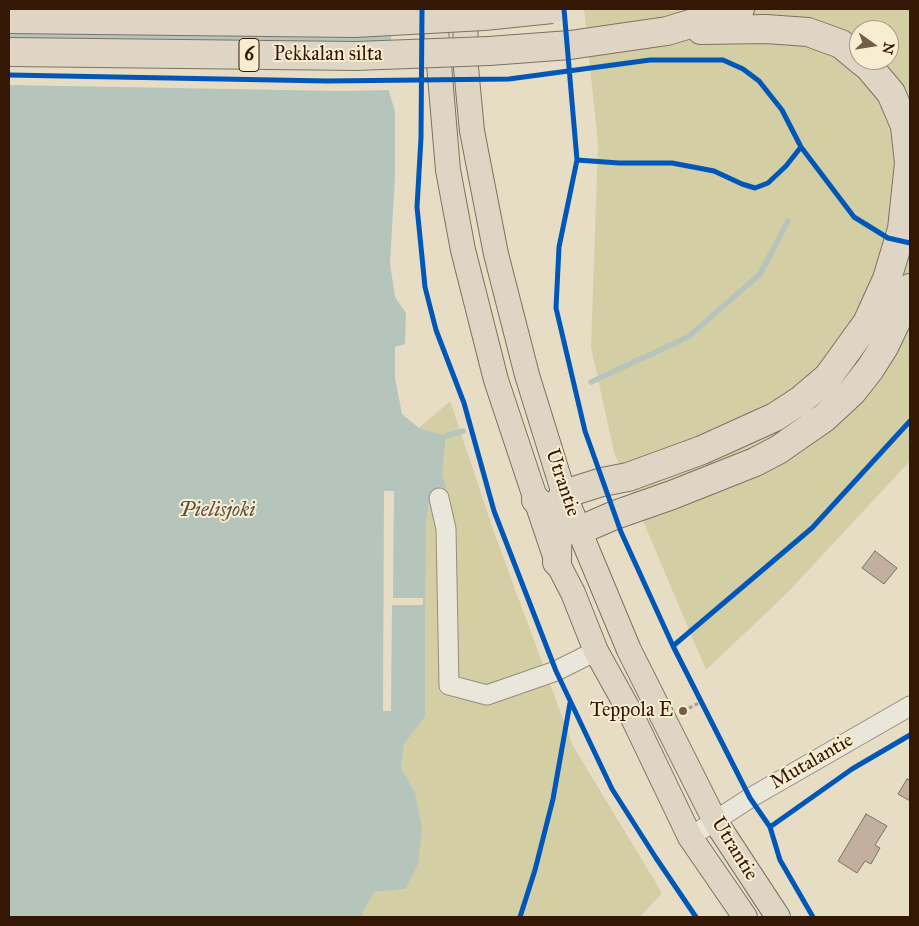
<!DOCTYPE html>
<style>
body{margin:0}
#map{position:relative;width:919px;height:926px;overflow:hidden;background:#e6ddc4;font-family:"IM FELL Great Primer",serif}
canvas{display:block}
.frame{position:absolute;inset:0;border:10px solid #351706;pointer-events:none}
.north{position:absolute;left:849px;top:20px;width:50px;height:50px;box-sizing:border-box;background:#f8edd0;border:1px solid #aa977f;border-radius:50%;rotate:103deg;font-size:14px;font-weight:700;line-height:20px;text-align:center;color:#351706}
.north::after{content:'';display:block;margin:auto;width:18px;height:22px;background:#735c48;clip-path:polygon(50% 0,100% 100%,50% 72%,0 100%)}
</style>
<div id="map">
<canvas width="919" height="926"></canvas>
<div class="frame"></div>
<div class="north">N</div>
</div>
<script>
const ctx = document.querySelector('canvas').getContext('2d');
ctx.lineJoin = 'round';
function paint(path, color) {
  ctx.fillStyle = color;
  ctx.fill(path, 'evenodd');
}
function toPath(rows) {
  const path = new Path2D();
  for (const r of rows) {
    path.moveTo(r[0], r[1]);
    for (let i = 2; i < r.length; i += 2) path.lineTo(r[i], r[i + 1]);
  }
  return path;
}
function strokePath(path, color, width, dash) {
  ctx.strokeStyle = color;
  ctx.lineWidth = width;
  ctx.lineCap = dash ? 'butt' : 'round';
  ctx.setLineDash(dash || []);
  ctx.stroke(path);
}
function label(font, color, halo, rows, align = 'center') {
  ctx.font = font + ' "IM FELL Great Primer",serif';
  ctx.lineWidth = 4;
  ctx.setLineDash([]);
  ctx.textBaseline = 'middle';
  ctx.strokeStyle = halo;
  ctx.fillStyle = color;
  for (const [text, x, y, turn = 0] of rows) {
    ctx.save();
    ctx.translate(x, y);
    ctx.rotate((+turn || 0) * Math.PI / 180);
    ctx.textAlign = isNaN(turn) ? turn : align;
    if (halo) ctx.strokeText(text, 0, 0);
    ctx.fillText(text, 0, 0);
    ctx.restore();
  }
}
const green = toPath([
 [584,9,910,9,910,461,787,593,706,670,614,452,591,347,598,144],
 [859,30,889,30,889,60,859,60],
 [450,401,495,535,573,746,662,893,640,917,363,917,363,913,374,892,405,889,415,792,401,768,404,744,425,717,426,525,429,503,439,498,446,486,442,475,446,437,419,428]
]);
const water = toPath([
 [9,9,392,15,389,92,395,111,395,176,390,263,395,297,406,313,405,344,395,347,395,378,402,414,419,428,446,436,442,475,446,486,444,497,429,503,426,525,425,717,404,744,401,768,415,792,422,828,418,865,405,889,374,892,363,913,363,917,9,917]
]);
const pier = toPath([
 [9,41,393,44,392,90,341,91,9,85],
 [384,491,394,491,393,598,423,598,423,605,392,605,391,711,383,711]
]);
const stream = toPath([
 [591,382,688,337,760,274,788,221],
 [446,436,463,431]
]);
const building = toPath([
 [875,551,897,568,884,584,862,568,875,551],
 [907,779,910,780,910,801,898,794,907,779],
 [866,814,887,826,875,845,880,848,871,864,865,861,857,873,838,861,866,814]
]);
const path = toPath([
 [683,711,701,702]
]);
const minor = toPath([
 [439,498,446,529,449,685,487,695,556,671,596,651],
 [690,837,750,798,910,706]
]);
const major = toPath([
 [438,9,436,29,448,170,463,250,496,380,536,500,557,562,573,593,596,651,631,714,690,837,745,917],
 [466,9,465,57,472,131,496,254,527,375,564,494,629,650,715,821,778,917]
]);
const highway = toPath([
 [701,30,766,29,808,32,841,44,859,59],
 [489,51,570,45,667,31,740,9],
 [536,500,558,520,578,531,615,515,672,495,755,462,778,450,824,418,852,392,870,369,884,347,903,307,910,288],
 [557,562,558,505,564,494,602,482,628,477,702,450,775,417,801,400,828,377,867,323,887,279,902,229,909,163,905,126,891,93,869,67,860,60]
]);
const highwayBridge = toPath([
 [9,19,355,23,484,16,552,9],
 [9,52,356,56,489,51]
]);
const cycleway = toPath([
 [422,9,421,138,417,207,425,287,436,330,464,403,494,511,556,671,612,789,656,858,696,917],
 [564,9,577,160,559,247,556,308,585,431,621,532,673,646,750,798,770,827,780,860,813,917],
 [9,75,327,81,509,79,650,60,723,60,743,69,759,81,782,110,801,147,854,217,888,238,910,243],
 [577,160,619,163,672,163,714,171,742,184,755,188,768,183,786,166,801,147],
 [673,646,812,528,910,421],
 [770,827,852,769,910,735],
 [520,917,535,870,553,799,570,703]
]);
const markers = [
 [683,711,5,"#735c48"]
];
const shields = [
 [249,55,20]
];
const shieldNames = [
 ["6",249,55]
];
const streetNames = [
 ["Pekkalan silta",328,55],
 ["Utrantie",562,483,71],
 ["Mutalantie",812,762,-30],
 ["Utrantie",734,849,58]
];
const poiNames = [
 ["Teppola E",673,711]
];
const waterNames = [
 ["Pielisjoki",217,511]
];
paint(green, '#d3cea3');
paint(water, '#b6c5bc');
paint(pier, '#e6ddc4');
strokePath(stream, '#b6c5bc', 5.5);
paint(building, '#c2af9d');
strokePath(building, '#7c7264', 1);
strokePath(minor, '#968d7d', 21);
strokePath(major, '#7c7264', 26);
strokePath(highway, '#7c7264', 30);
strokePath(path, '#a7a095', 3, [4, 2.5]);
strokePath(minor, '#eae6d9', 19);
strokePath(major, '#ded5c4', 24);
strokePath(highway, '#ded5c4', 28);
strokePath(highwayBridge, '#7c7264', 30, []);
strokePath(highwayBridge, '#ded5c4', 28);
strokePath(cycleway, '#0057b8', 5);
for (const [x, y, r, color] of markers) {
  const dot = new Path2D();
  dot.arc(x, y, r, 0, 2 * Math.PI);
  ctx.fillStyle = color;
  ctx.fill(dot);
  strokePath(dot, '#f8edd0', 2);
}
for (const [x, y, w] of shields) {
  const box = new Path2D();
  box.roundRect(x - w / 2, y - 16.5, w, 33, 4);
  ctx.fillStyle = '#f8edd0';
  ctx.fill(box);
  strokePath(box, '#351706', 1);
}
label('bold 19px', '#351706', null, shieldNames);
label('20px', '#351706', '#f8edd0', streetNames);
label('20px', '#351706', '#f8edd0', poiNames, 'right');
label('italic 21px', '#5b5044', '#f8edd0', waterNames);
</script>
